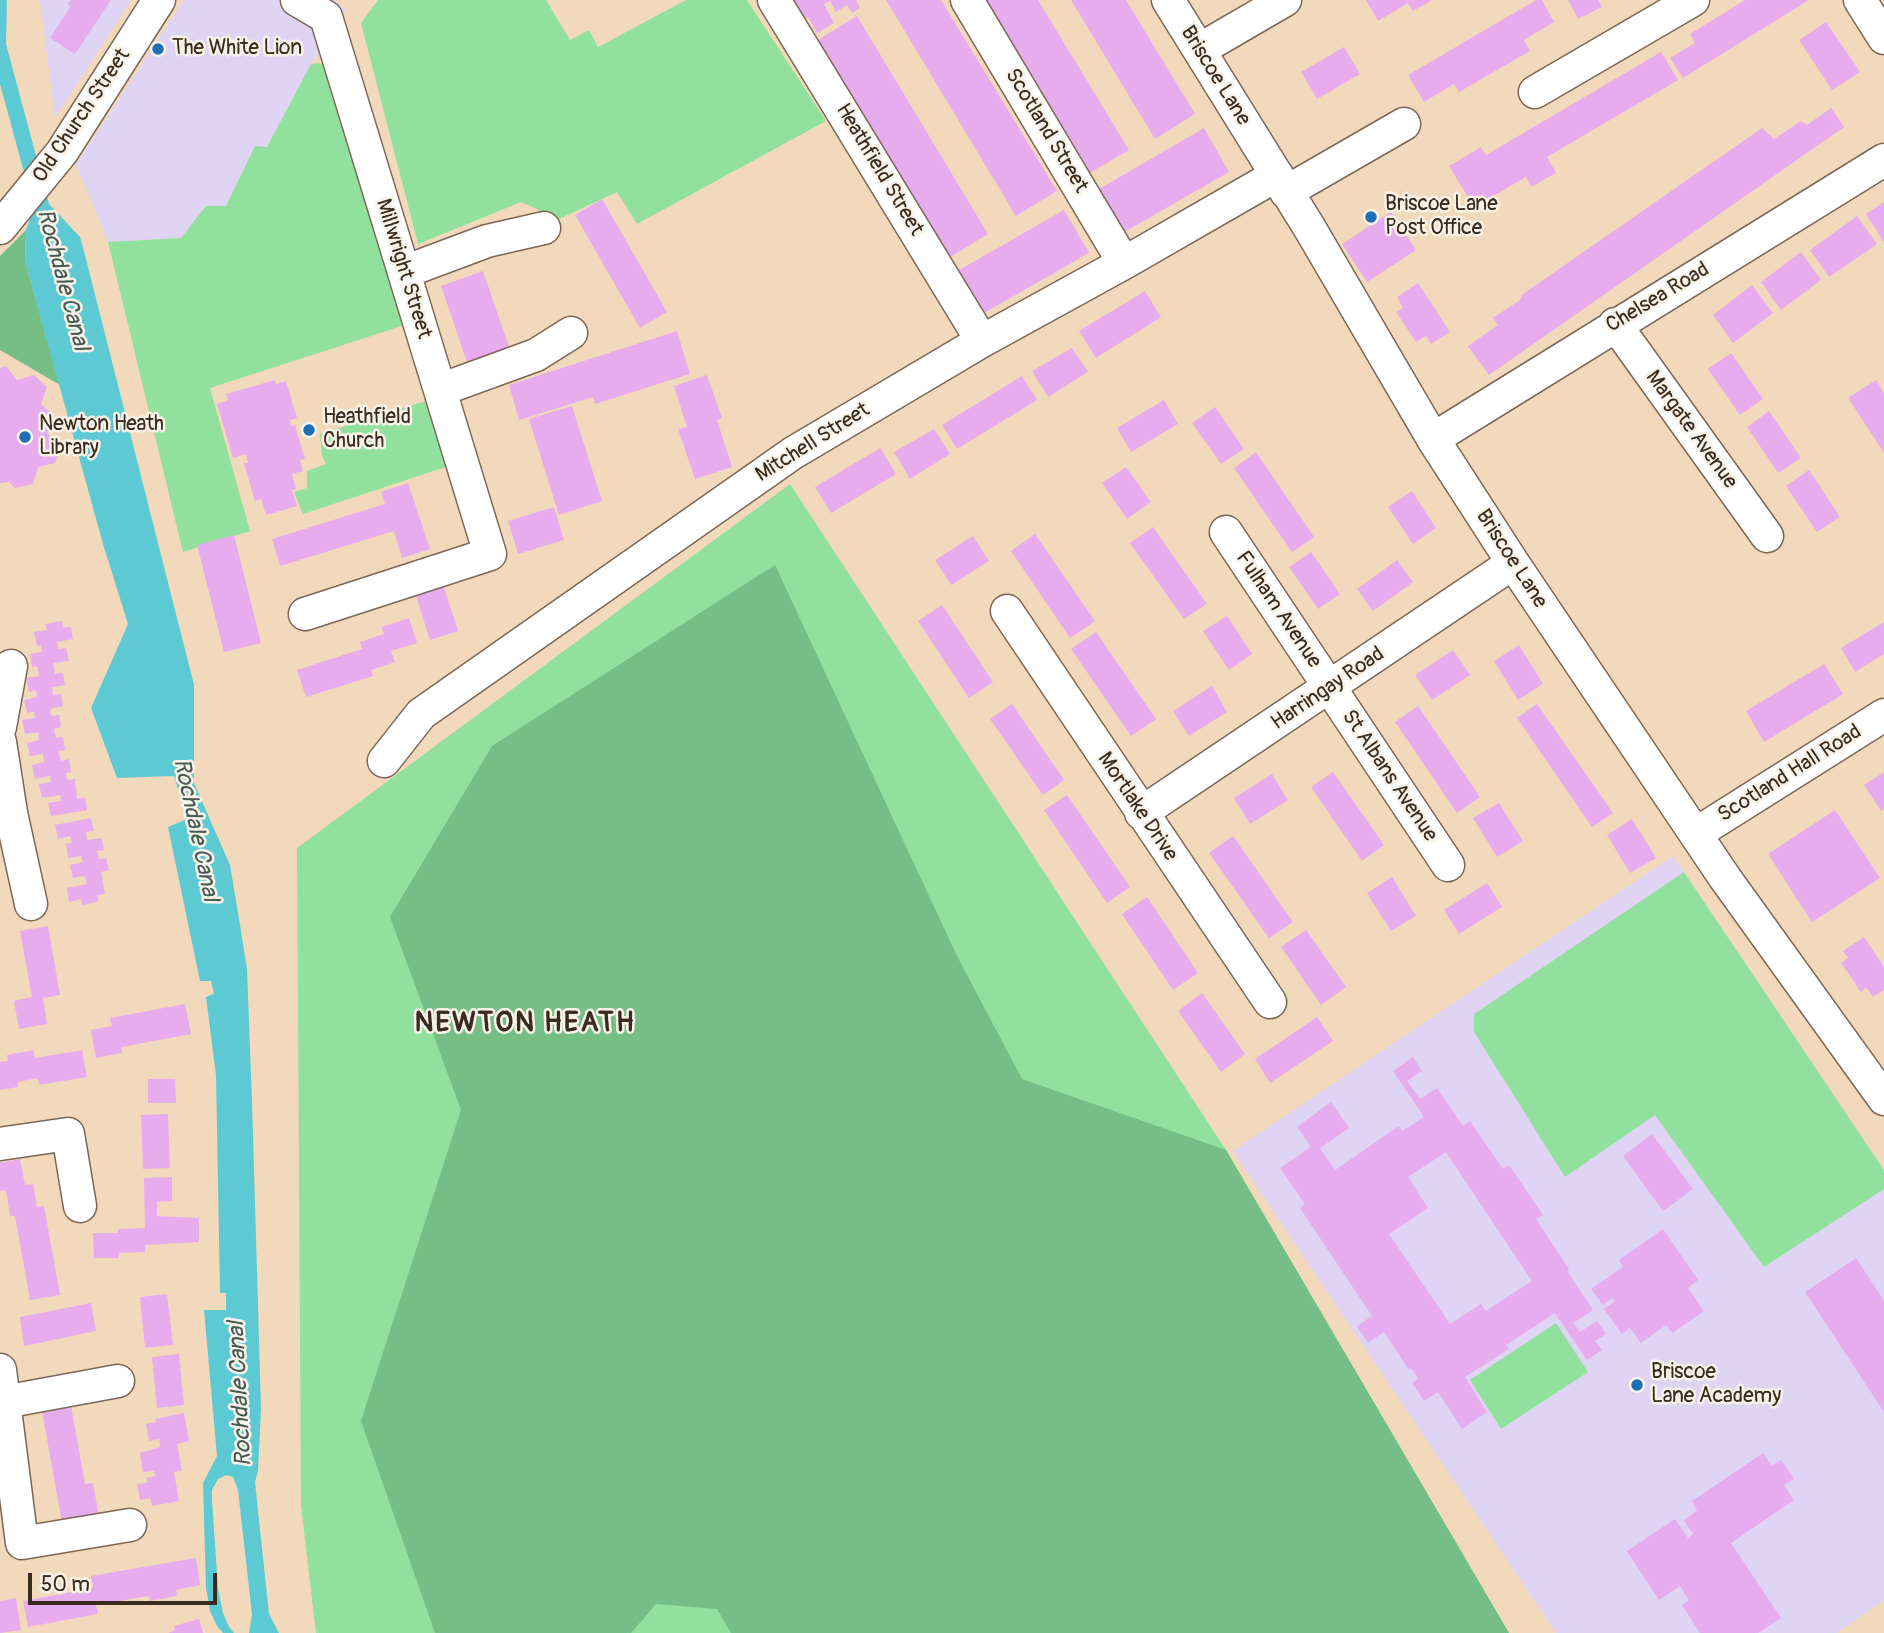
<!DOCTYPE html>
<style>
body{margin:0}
#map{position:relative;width:1884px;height:1633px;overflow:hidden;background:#f3d9bb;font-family:Pangolin,sans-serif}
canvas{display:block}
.scale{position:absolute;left:28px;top:1573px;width:189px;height:32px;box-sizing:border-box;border:4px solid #3b2a1e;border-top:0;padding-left:9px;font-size:21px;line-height:24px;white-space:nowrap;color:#3b2a1e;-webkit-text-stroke:5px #f7f3e8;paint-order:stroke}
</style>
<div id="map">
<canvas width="1884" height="1633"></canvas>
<div class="scale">50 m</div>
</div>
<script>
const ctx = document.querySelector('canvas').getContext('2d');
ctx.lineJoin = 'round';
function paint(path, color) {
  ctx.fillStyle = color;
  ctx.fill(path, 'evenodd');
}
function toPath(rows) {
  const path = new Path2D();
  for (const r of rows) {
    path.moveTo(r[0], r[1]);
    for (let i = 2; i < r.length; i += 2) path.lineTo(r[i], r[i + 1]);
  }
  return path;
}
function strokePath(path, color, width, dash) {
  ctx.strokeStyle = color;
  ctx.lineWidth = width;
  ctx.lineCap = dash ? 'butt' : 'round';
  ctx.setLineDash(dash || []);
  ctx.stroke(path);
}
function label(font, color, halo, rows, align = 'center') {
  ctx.font = font + ' Pangolin,sans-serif';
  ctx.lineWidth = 5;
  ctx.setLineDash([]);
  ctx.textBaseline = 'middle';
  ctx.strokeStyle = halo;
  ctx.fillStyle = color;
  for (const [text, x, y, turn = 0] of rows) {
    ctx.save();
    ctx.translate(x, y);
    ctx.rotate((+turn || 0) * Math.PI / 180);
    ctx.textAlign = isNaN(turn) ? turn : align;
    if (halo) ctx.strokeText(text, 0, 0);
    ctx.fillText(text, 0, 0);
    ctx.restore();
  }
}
const built = toPath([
 [40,0,131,0,55,118],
 [184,0,335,0,346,10,311,64,267,147,255,147,226,206,206,206,181,238,108,242,76,164],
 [1673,856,1884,1170,1884,1600,1837,1633,1556,1633,1233,1151]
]);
const green = toPath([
 [378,0,546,0,570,40,589,30,598,47,686,0,747,0,826,121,637,224,617,192,559,219,521,202,418,244,361,23],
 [325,63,408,324,210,388,250,531,183,552,108,242,181,238,206,206,226,206,255,146,267,147,311,64],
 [432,399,452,465,303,514,294,492,307,488,307,471,326,464,322,456,320,434],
 [790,484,1226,1150,1509,1633,316,1633,301,1506,297,848],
 [1684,872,1884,1170,1884,1189,1764,1267,1655,1115,1565,1177,1474,1032,1474,1014],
 [1556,1323,1588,1372,1501,1429,1470,1380]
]);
const forest = toPath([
 [26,230,25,261,60,385,0,350,0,256],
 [775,565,957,956,1022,1079,1226,1150,1509,1633,731,1633,717,1609,656,1604,631,1633,435,1633,361,1421,461,1110,390,917,492,746]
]);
const water = toPath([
 [0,0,7,0,6,44,49,204,80,237,86,259,194,685,194,783,230,865,240,925,247,969,252,1101,261,1409,258,1471,255,1482,269,1614,279,1633,249,1633,252,1615,238,1490,233,1477,226,1475,218,1479,212,1490,212,1500,218,1588,223,1613,229,1627,234,1633,223,1633,217,1626,210,1611,206,1588,203,1483,217,1456,204,1310,226,1310,226,1293,220,1293,216,1075,206,997,214,994,211,981,200,981,168,827,187,819,174,776,117,778,91,708,128,624,103,544,25,261,26,230,34,209,0,84]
]);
const building = toPath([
 [71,0,111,0,75,54,50,38,71,6,68,4],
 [791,0,856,0,860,8,852,13,847,5,836,12,830,1,824,4,834,23,817,33,808,17,803,20],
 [886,0,941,0,1057,191,1016,216],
 [983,0,1038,0,1129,150,1088,174],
 [1071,0,1126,0,1195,114,1155,139],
 [1366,0,1432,0,1413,11,1408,3,1378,21],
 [1536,0,1542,0,1554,22,1524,40,1530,51,1459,92,1454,84,1424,102,1408,75],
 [1568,0,1598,0,1602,7,1578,19],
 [1745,0,1809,0,1683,78,1670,58,1695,43,1690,34],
 [857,16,988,234,947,259,816,41],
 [1826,22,1860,72,1832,90,1799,40],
 [1344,47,1360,74,1317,99,1301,72],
 [1661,52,1678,80,1547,157,1556,173,1531,187,1526,177,1474,207,1449,166,1481,147,1486,155],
 [1831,108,1844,127,1489,375,1468,346,1498,325,1493,318,1520,300,1523,294,1762,128,1774,139,1801,121,1807,125],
 [1204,128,1229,172,1119,235,1094,192],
 [602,199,667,312,640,328,575,215],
 [1884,202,1884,242,1866,214],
 [1064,210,1089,253,979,316,954,273],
 [1391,212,1416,250,1367,282,1342,244],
 [1857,216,1877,244,1829,277,1810,250],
 [1801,252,1821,280,1781,310,1761,282],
 [483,271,510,350,468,365,441,286],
 [1418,283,1450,332,1431,344,1426,336,1416,342,1396,312,1403,308,1397,297],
 [1752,285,1773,313,1733,343,1713,315],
 [1145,291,1161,317,1096,358,1079,331],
 [677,331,690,374,595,404,593,397,519,420,509,385],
 [1072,348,1088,372,1048,397,1032,371],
 [1731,353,1763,399,1740,415,1708,369],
 [6,366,17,380,34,375,47,387,41,404,54,416,48,434,61,447,55,463,38,467,33,484,15,488,9,482,0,483,0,368],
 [707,375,722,418,717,420,732,467,695,479,678,429,687,427,674,386],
 [1022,376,1037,400,957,449,942,425],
 [275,380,276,384,286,381,297,418,290,420,291,426,295,425,305,459,300,460,303,471,292,474,296,489,292,490,297,506,266,515,261,499,255,501,244,463,248,463,246,454,233,458,217,404,228,400,226,394],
 [1876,380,1884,393,1884,453,1848,398],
 [1164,400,1178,424,1131,452,1117,428],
 [572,406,602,501,559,515,529,419],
 [1215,407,1244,449,1221,464,1192,423],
 [1769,411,1801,458,1778,473,1747,427],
 [934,429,950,454,910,479,894,452],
 [880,448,896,474,831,513,815,487],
 [1256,452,1314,537,1292,552,1234,468],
 [1126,467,1151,502,1127,519,1102,483],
 [1809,470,1840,517,1817,532,1786,486],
 [408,483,430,549,402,558,394,531,280,566,272,539,385,504,381,492],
 [1412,491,1436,528,1413,544,1388,507],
 [554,507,564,540,518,554,508,521],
 [1153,527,1207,604,1184,619,1130,543],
 [1035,534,1095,621,1070,638,1011,551],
 [234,535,261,643,224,652,197,545],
 [973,536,989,561,951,585,935,560],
 [1311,552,1340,594,1318,609,1289,567],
 [1397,560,1413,582,1373,611,1357,589],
 [442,581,458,631,430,640,414,590],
 [942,605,993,682,969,698,918,621],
 [1227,616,1252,654,1229,670,1203,631],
 [409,618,417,643,391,651,395,662,371,670,373,676,306,697,297,670,362,649,360,642,384,634,382,627],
 [62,621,63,628,71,627,73,639,57,642,58,649,66,648,69,661,53,663,55,674,63,673,65,685,52,687,53,695,61,694,63,706,50,709,51,716,59,715,61,727,54,729,56,738,63,737,65,750,58,751,61,761,69,759,71,772,66,773,67,780,75,779,77,799,85,797,87,810,51,816,48,803,61,801,60,795,42,798,39,784,51,782,50,776,35,779,32,765,44,762,43,754,30,756,27,743,39,740,38,732,25,734,22,720,35,718,34,712,27,713,24,700,37,697,36,690,29,692,26,678,39,676,37,666,32,667,30,654,42,652,41,645,37,646,34,632,47,630,45,624],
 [1884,622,1884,654,1855,672,1841,648],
 [1096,632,1156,719,1131,736,1071,649],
 [1519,645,1543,684,1518,700,1494,661],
 [1453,650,1470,675,1432,700,1415,675],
 [1824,664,1843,694,1764,742,1746,711],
 [1212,686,1227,712,1189,736,1173,711],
 [1012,704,1064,780,1043,795,990,719],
 [1537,704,1613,813,1592,827,1517,718],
 [1418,706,1480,797,1457,813,1395,722],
 [1333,772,1384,845,1362,861,1311,787],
 [1884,772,1884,809,1881,811,1864,785],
 [1272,774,1288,800,1250,824,1234,798],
 [1067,795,1130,887,1107,903,1044,810],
 [1499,803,1523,841,1497,857,1473,818],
 [1835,810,1880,878,1812,922,1768,854],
 [91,818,94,831,86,832,87,840,102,838,104,850,97,851,99,859,106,858,109,870,101,872,105,894,97,895,98,902,82,905,81,899,69,902,67,888,87,884,85,876,73,878,70,865,83,862,81,856,68,858,66,844,72,843,70,836,58,839,55,825],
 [1632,819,1656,858,1630,873,1607,835],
 [1233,836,1293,922,1269,938,1209,853],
 [1392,877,1416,916,1391,931,1367,893],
 [1487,883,1502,907,1459,934,1444,910],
 [1147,897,1198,973,1173,990,1122,914],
 [48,926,60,995,43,998,47,1024,19,1029,14,1001,32,997,20,931],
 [1306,930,1346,987,1321,1005,1281,947],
 [1864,937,1884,967,1884,990,1873,997,1866,987,1861,992,1841,963,1848,958,1843,951],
 [1202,993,1245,1054,1221,1072,1178,1011],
 [185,1004,191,1034,122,1047,122,1053,96,1058,91,1030,112,1026,110,1018],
 [1317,1017,1333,1041,1270,1083,1255,1059],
 [33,1050,35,1058,82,1050,87,1077,39,1085,38,1078,17,1082,18,1087,0,1090,0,1062,8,1061,7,1055],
 [1413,1057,1422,1071,1407,1081,1420,1099,1437,1088,1463,1126,1470,1121,1503,1169,1509,1165,1543,1215,1536,1219,1569,1269,1567,1271,1593,1310,1573,1323,1580,1332,1597,1321,1606,1334,1595,1341,1602,1350,1587,1360,1555,1313,1506,1345,1509,1349,1465,1377,1487,1412,1462,1429,1438,1392,1424,1401,1412,1383,1418,1379,1411,1368,1409,1370,1384,1332,1368,1343,1357,1326,1372,1316,1300,1208,1305,1204,1280,1168,1311,1147,1297,1127,1331,1102,1349,1128,1320,1148,1335,1170,1399,1126,1402,1131,1424,1117,1393,1071],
 [1446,1152,1532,1281,1486,1311,1481,1304,1450,1324,1389,1234,1428,1208,1408,1177],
 [148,1079,175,1079,176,1103,148,1103],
 [168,1114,170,1168,143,1169,141,1115],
 [1652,1134,1693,1189,1663,1211,1623,1156],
 [20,1159,25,1185,33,1184,37,1207,44,1206,60,1295,30,1300,15,1216,10,1216,6,1190,0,1191,0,1163],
 [172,1177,172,1201,157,1202,157,1216,199,1218,199,1242,145,1245,145,1252,119,1253,119,1258,94,1258,93,1233,118,1233,118,1229,145,1228,144,1178],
 [1663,1229,1698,1280,1688,1288,1704,1311,1672,1333,1666,1325,1641,1343,1630,1328,1622,1334,1604,1309,1615,1301,1612,1298,1603,1305,1591,1289,1623,1267,1619,1260],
 [1856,1258,1884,1301,1884,1412,1805,1292],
 [167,1294,173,1345,145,1348,140,1297],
 [91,1303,96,1331,24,1346,20,1317],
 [179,1354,184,1405,157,1408,152,1357],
 [71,1406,85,1484,93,1483,99,1517,62,1523,42,1411],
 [184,1413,189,1441,177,1444,182,1471,174,1472,179,1501,152,1506,150,1498,140,1500,137,1484,147,1483,147,1478,155,1476,154,1471,143,1472,140,1453,160,1447,159,1439,149,1441,146,1424,156,1422,155,1419],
 [1763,1453,1772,1466,1781,1460,1794,1479,1784,1485,1794,1500,1731,1543,1781,1618,1758,1633,1700,1633,1682,1605,1689,1600,1680,1586,1659,1600,1627,1551,1675,1519,1688,1538,1693,1534,1684,1520,1697,1511,1692,1501],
 [196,1558,200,1585,176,1590,177,1596,150,1601,149,1596,96,1605,98,1614,28,1627,23,1601,93,1588,91,1576],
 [16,1598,21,1630,0,1633,0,1601],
 [199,1619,203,1633,168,1633,175,1630,174,1626]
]);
const minor = toPath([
 [297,0,326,17,490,554,305,614],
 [774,0,982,341],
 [967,0,1124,263],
 [1168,0,1309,227,1433,439,1513,563,1725,878,1884,1099],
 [1860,0,1884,38],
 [1199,50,1285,0],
 [1535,92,1693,0],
 [1286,192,1404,124],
 [0,228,62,152,159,0],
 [404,272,487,241,544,228],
 [1615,324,1767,536],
 [440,390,536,355,571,333],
 [1433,439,1884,160],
 [1226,532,1448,865],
 [1007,611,1270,1002],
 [0,727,11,666],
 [0,742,11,813,31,904],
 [384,761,421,714,793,453,982,341,1124,263,1277,175],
 [1141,813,1513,563],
 [1697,833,1884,715],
 [0,1144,68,1134,80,1206],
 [0,1370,22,1543,130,1525],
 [4,1402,118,1381]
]);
const markers = [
 [158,49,7,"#1f6fb2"],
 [1371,217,7,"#1f6fb2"],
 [309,430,7,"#1f6fb2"],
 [25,437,7,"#1f6fb2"],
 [1637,1385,7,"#1f6fb2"]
];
const poiNames = [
 ["The White Lion",172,49],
 ["Briscoe Lane",1385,205],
 ["Post Office",1385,229],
 ["Heathfield",323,418],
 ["Church",323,442],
 ["Newton Heath",39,425],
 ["Library",39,449],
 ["Briscoe",1651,1373],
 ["Lane Academy",1651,1397]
];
const streetNames = [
 ["Briscoe Lane",1215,76,58],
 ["Old Church Street",82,116,-56],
 ["Scotland Street",1046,131,59],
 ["Heathfield Street",879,170,59],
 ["Millwright Street",403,269,73],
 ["Chelsea Road",1658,298,-31],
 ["Margate Avenue",1691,430,54],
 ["Mitchell Street",813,443,-32],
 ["Briscoe Lane",1511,559,57],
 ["Fulham Avenue",1278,610,56],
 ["Harringay Road",1328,689,-34],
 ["Scotland Hall Road",1790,774,-32],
 ["St Albans Avenue",1389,776,56],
 ["Mortlake Drive",1137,807,56]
];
const waterNames = [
 ["Rochdale Canal",62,280,75],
 ["Rochdale Canal",195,830,78],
 ["Rochdale Canal",241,1394,-93]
];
const districtNames = [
 ["NEWTON HEATH",525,1024]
];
paint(built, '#e0d4f4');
paint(green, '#92e09e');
paint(forest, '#75be85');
paint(water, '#5dcad3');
paint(building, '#e6aced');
strokePath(minor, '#7b6755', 35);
strokePath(minor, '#fff', 32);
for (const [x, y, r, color] of markers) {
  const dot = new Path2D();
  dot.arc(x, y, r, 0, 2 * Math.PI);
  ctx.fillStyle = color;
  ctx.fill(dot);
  strokePath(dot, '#f7f3e8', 2.5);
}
label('21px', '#3b2a1e', '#f7f3e8', poiNames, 'left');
label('21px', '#3b2a1e', '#f7f3e8', streetNames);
label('italic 23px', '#455a54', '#f7f3e8', waterNames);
ctx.letterSpacing = '2px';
label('bold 28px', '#3b2a1e', '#f7f3e8', districtNames);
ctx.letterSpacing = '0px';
</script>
